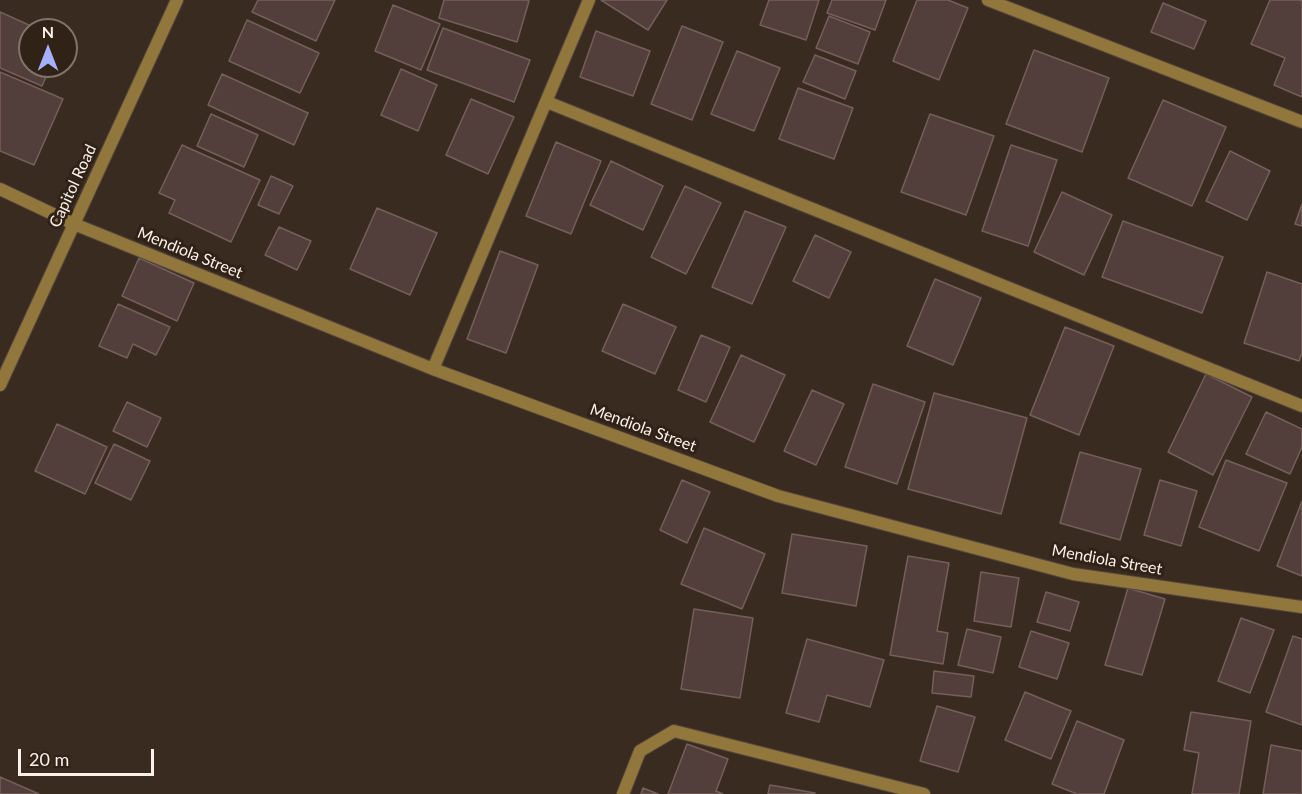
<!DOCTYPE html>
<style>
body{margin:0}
#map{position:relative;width:1302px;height:794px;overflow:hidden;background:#3a2b21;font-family:Lato,sans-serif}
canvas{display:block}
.north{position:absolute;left:18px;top:18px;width:60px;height:60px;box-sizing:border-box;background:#302217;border:2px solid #81756b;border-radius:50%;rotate:0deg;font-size:16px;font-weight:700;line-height:24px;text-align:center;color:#fbf1ea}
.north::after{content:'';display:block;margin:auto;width:21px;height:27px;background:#a4b1fc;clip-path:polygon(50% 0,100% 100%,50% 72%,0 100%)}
.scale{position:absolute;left:18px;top:749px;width:136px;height:27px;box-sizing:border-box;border:3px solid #fbf1ea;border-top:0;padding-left:8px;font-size:18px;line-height:21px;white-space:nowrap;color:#fbf1ea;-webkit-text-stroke:4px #302217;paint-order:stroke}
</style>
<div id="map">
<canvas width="1302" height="794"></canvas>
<div class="north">N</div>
<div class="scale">20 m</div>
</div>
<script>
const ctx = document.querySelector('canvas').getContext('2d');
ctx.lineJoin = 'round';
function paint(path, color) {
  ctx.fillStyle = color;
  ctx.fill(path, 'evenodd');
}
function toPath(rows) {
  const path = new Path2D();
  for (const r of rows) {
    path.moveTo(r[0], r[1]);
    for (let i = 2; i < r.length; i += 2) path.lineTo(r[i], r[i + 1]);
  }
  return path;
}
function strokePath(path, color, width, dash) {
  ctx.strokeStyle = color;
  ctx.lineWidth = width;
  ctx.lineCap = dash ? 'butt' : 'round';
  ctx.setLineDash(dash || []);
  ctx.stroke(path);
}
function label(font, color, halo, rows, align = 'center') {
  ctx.font = font + ' Lato,sans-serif';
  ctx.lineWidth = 6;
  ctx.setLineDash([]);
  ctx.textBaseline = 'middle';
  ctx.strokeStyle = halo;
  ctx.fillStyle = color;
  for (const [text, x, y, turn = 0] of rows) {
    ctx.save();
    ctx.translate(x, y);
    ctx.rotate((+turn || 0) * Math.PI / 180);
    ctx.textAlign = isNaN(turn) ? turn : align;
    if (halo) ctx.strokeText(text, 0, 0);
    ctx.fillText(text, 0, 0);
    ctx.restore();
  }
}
const building = toPath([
 [258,0,335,0,316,41,252,12,258,0],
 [444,0,527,0,529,1,517,42,439,18,444,0],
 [601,0,667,0,648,30,601,0],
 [769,0,819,0,806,40,760,25,769,0],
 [832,0,886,0,875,30,827,13,832,0],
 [917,0,948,0,968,8,939,80,893,61,917,0],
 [1270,0,1299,0,1302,1,1302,97,1274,85,1285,58,1251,44,1270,0],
 [1163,3,1206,21,1194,49,1151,32,1163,3],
 [393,5,440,24,421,70,375,51,393,5],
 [0,12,40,30,30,30,30,66,51,66,42,86,0,68,0,12],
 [829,16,870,32,858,64,816,48,829,16],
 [247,20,319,53,300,93,229,61,247,20],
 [682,26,723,42,692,120,651,104,682,26],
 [443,28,530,60,514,102,427,70,443,28],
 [596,31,650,51,633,96,580,77,596,31],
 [1034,50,1109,78,1082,152,1006,124,1034,50],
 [737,51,780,68,754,131,711,114,737,51],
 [815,55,856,71,845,99,803,82,815,55],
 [401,69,437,85,418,131,381,115,401,69],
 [0,72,63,99,34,165,0,151,0,72],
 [222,74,308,113,294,145,208,105,222,74],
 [798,88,853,108,834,159,779,139,798,88],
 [471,99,514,117,488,174,446,155,471,99],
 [1163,100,1226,127,1192,206,1128,178,1163,100],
 [211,114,258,135,244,167,197,146,211,114],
 [930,114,994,136,966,215,901,192,930,114],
 [556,142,601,161,571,234,526,216,556,142],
 [182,145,260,180,231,242,169,213,175,200,159,193,182,145],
 [1011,145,1057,160,1028,246,982,231,1011,145],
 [1230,151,1270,171,1247,220,1206,201,1230,151],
 [611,161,663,186,643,230,590,205,611,161],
 [271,176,293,186,279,214,258,205,271,176],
 [685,186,721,203,686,274,651,257,685,186],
 [1062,192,1112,215,1084,275,1034,252,1062,192],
 [1302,204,1302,226,1295,224,1302,204],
 [377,208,437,233,410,295,350,269,377,208],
 [745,211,786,227,752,304,712,287,745,211],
 [1123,221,1223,257,1202,313,1102,277,1123,221],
 [279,227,311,241,297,270,265,255,279,227],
 [815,235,851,252,829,298,793,281,815,235],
 [500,251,538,265,506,353,467,339,500,251],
 [139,258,194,283,177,321,122,296,139,258],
 [1267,272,1302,284,1302,353,1299,361,1244,343,1267,272],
 [935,279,981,298,953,365,907,346,935,279],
 [118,304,170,327,156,355,133,344,127,358,99,346,118,304],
 [623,304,676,327,655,374,602,351,623,304],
 [1065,327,1114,346,1079,435,1030,415,1065,327],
 [701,335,730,347,706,402,678,390,701,335],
 [741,355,785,375,754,442,710,422,741,355],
 [1206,374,1252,397,1213,475,1168,452,1206,374],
 [873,384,925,402,897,484,845,467,873,384],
 [812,390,844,404,816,465,784,451,812,390],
 [934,393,1027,418,1001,514,908,489,934,393],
 [127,402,161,418,147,447,113,431,127,402],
 [1266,412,1302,429,1302,447,1290,474,1246,454,1266,412],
 [57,424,107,447,85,494,35,471,57,424],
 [114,444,150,461,131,500,95,483,114,444],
 [1080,452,1141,469,1120,540,1060,523,1080,452],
 [1226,460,1287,483,1259,551,1199,527,1226,460],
 [682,480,710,492,687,543,660,530,682,480],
 [1160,480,1197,491,1181,546,1144,535,1160,480],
 [1302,501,1302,576,1277,566,1302,501],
 [704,528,765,554,742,609,681,584,704,528],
 [792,534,867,546,856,606,782,593,792,534],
 [908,556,949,563,937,631,948,633,943,664,890,655,908,556],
 [981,572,1019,578,1011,627,974,621,981,572],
 [1128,588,1165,599,1142,675,1105,665,1128,588],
 [1046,592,1079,602,1070,631,1037,622,1046,592],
 [694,609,753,618,740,698,681,689,694,609],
 [1241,618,1274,630,1250,693,1218,681,1241,618],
 [967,629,1001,637,993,673,958,665,967,629],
 [1031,631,1069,643,1057,679,1019,667,1031,631],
 [1293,636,1302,639,1302,725,1266,712,1293,636],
 [807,639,884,660,870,707,827,695,819,722,786,713,807,639],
 [934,671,974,676,971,697,932,693,934,671],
 [1025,692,1071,711,1051,759,1005,740,1025,692],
 [937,706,975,717,958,772,920,761,937,706],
 [1191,712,1251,721,1239,794,1192,794,1199,753,1184,750,1191,712],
 [1077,721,1124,740,1104,794,1077,794,1052,784,1077,721],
 [687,744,728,759,716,791,723,794,668,794,687,744],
 [1271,745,1302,751,1302,794,1263,794,1271,745],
 [0,777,39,794,0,794,0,777],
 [770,785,815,793,815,794,768,794,770,785],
 [643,788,658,794,641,794,643,788]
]);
const minor = toPath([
 [988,0,1302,122],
 [547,102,1302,406],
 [0,189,74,224,433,369,778,496,1073,574,1302,607],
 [433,369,589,0],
 [623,794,640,751,674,731,924,794]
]);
const tertiary = toPath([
 [0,385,177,0]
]);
const streetNames = [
 ["Capitol Road",73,186,-65],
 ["Mendiola Street",190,253,22],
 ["Mendiola Street",643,428,20],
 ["Mendiola Street",1107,560,10]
];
paint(building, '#523e3b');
strokePath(building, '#745f5b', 1.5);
strokePath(minor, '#55473d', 14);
strokePath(tertiary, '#55473d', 14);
strokePath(minor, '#92773c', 12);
strokePath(tertiary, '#92773c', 12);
label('16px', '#fbf1ea', '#302217', streetNames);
</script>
